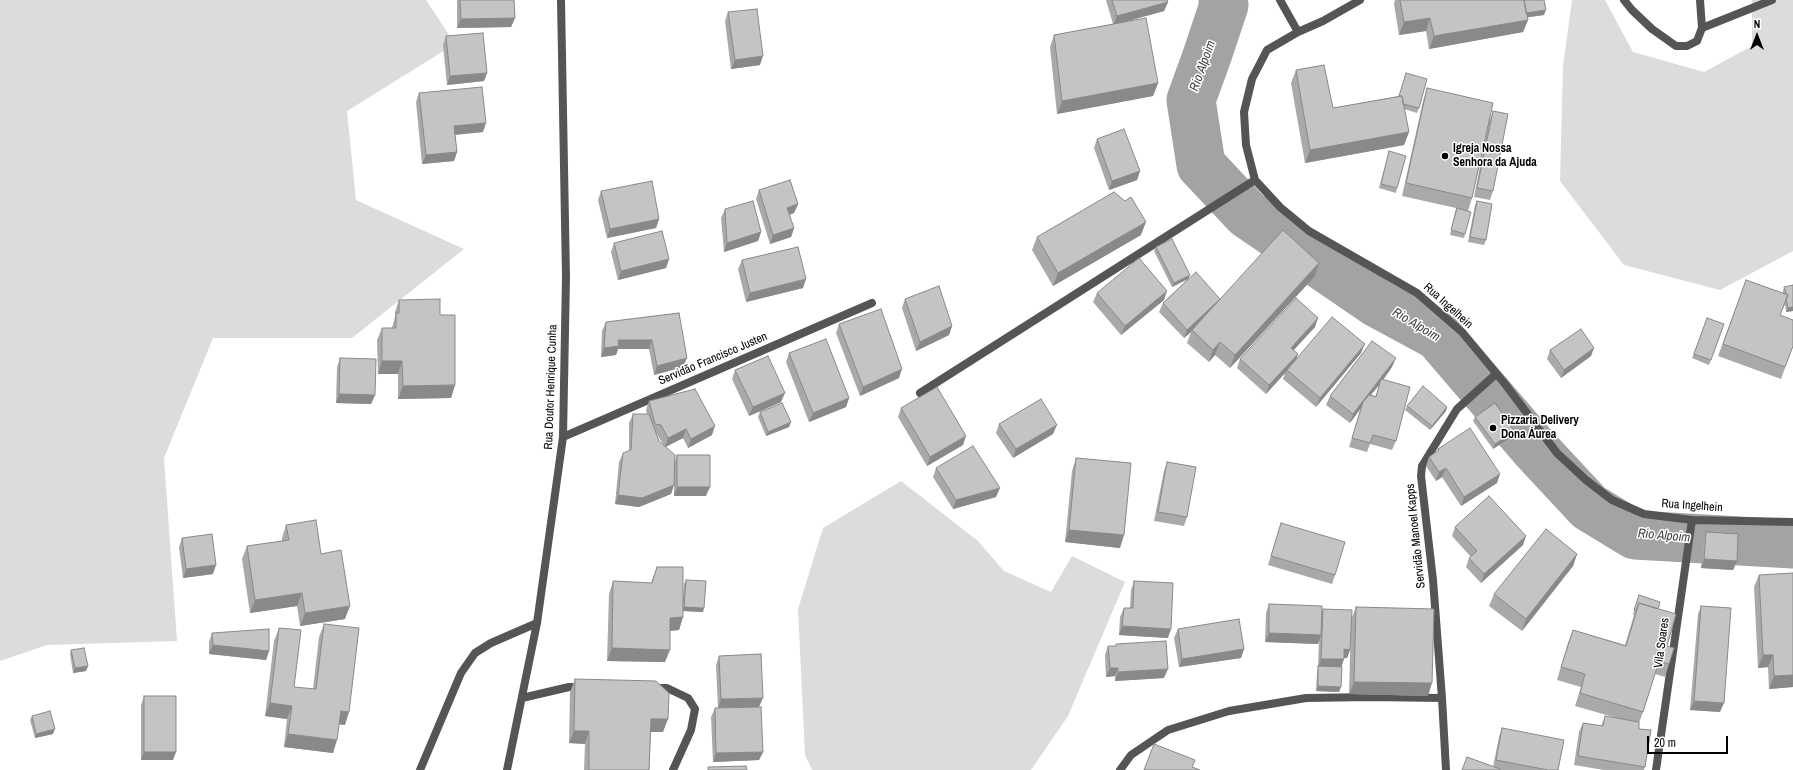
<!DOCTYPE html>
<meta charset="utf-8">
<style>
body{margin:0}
#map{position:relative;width:1793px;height:770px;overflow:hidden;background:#fff;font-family:"Archivo Narrow",sans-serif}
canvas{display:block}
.north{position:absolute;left:1737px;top:16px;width:40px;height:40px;-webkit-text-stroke:3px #fff;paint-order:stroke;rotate:0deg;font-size:11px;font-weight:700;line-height:16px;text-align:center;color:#000}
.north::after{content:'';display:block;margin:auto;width:14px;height:18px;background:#000;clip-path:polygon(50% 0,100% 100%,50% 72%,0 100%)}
.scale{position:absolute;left:1647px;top:736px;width:81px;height:18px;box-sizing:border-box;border:2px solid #000;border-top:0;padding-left:5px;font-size:12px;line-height:14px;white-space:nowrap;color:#000;-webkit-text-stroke:3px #fff;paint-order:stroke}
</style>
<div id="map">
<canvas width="1793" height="770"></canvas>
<div class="north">N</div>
<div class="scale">20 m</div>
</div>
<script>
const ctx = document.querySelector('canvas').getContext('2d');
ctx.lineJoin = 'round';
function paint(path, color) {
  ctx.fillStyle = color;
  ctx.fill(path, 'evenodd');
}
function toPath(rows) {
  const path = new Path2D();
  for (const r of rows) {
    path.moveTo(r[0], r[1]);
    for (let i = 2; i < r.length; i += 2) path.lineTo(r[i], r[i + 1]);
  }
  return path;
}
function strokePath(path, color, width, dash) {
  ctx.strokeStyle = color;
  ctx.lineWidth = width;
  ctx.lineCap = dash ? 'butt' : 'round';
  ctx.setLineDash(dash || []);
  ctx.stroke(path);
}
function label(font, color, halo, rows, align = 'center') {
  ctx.font = font + ' "Archivo Narrow",sans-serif';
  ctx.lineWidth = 3;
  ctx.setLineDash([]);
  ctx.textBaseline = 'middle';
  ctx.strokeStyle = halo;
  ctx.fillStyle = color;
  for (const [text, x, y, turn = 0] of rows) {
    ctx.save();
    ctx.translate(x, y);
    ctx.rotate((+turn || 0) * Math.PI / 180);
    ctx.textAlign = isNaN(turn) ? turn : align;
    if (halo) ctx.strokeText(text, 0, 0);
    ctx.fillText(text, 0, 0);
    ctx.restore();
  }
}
const green = toPath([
 [0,0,426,0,455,44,347,111,356,200,464,249,352,338,213,338,164,458,177,641,47,645,0,661],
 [1572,0,1605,0,1633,52,1704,72,1752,46,1752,0,1793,0,1793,251,1720,290,1624,265,1560,181,1563,66],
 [901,481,978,541,1004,571,1051,592,1072,556,1125,582,1068,716,1031,770,812,770,805,755,798,609,823,528]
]);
const river = toPath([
 [1223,0,1224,5,1207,56,1191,100,1201,165,1247,214,1377,303,1438,336,1535,449,1589,507,1635,535,1793,544]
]);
const minor = toPath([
 [1280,0,1298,32,1267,50,1252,79,1244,112,1246,145,1255,180,1280,207,1309,231,1417,293,1462,332,1505,384,1557,453,1586,480,1612,500,1644,514,1692,520,1793,522],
 [1624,0,1632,10,1652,29,1676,46,1687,46,1697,41,1702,28,1700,0],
 [1702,28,1772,0],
 [1298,32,1323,21,1360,0],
 [920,393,1255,180],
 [563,437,872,303],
 [654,688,667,688,688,698,695,709,691,730,673,770],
 [522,698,569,687,582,687],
 [420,770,461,673,475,653,491,643,537,623],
 [507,770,537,623,563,437,566,277,561,0],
 [1120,770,1131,755,1168,730,1229,711,1306,698,1370,697,1442,698],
 [1446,770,1442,698,1433,580,1421,476,1422,466,1457,409,1496,374],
 [1656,770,1692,520]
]);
const wall = toPath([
 [457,0,514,0,515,18,511,27,457,28],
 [1106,0,1167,0,1168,2,1164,11,1125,22,1158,83,1153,96,1057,114,1050,47,1054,35,1113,24],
 [1395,0,1544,0,1544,15,1527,17,1528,20,1523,32,1429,49,1426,31,1399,35,1394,4],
 [728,12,760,65,731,69,725,21],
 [446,36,487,73,484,81,447,85,443,45],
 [1296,70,1333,108,1399,96,1406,73,1419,108,1417,113,1404,109,1409,132,1404,145,1305,163,1291,83],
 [1427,88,1490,119,1493,111,1493,191,1490,200,1474,197,1488,125,1472,198,1468,211,1465,234,1464,238,1450,235,1456,208,1402,196,1423,101],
 [419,93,483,132,455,135,457,152,454,161,422,164,416,102],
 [1097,139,1140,171,1137,180,1109,190,1094,148],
 [1389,151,1397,188,1396,193,1379,188],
 [759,190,798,204,794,213,789,215,794,228,791,237,770,244,756,199],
 [601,191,659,219,656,228,607,238,598,200],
 [1477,201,1486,240,1484,245,1468,242,1475,205],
 [725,209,761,232,758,241,724,252,721,218],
 [1141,235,1053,286,1032,250,1037,237],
 [614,243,669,259,666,268,618,280,611,252],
 [1156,247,1190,275,1188,279,1220,299,1319,263,1315,276,1230,368,1215,355,1209,362,1187,343,1191,332,1184,338,1159,312,1163,303,1188,279,1172,287,1154,251],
 [742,260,803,288,746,302,738,269],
 [1746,280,1783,293,1783,291,1784,287,1793,311,1786,312,1785,304,1780,315,1793,346,1781,379,1718,356],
 [1097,293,1164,300,1121,335,1093,302],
 [905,299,952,326,949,335,916,351,902,308],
 [399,300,440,315,455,385,451,398,398,399,398,374,378,374,377,340,382,328,392,328,395,317,395,312],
 [679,313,683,367,654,375,649,349,618,349,616,355,601,357,602,331,606,322],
 [1707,318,1724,324,1709,365,1692,358],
 [839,324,899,378,860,396,836,333],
 [1315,327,1294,350,1297,358,1361,353,1316,407,1283,379,1285,373,1266,394,1237,368,1240,359],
 [1550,350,1591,356,1561,378,1547,359],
 [789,353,849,398,846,407,809,422,786,362],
 [340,358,375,395,371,404,336,403,337,367],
 [1392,367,1383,380,1396,441,1392,450,1370,444,1367,452,1349,447,1361,408,1350,423,1326,405,1330,396],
 [1379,385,1376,396,1371,395],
 [735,370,781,402,749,416,732,379],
 [649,401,712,435,688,448,683,438,666,447,675,461,677,455,706,496,674,496,674,482,671,494,639,507,615,504,619,462,623,453,629,451,629,423,633,414,647,414,646,410],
 [656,433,657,434,664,446,659,441],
 [1407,406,1447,407,1446,411,1430,430,1405,410],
 [901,408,963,445,927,466,898,417],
 [760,412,789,427,766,436,758,417],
 [1475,417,1514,431,1513,436,1493,449,1473,421],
 [999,424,1053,434,1013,458,996,433],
 [1438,449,1497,483,1461,506,1442,477,1436,481,1426,466,1429,457,1437,452],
 [1076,458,1120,548,1065,542,1072,471],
 [1167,462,1187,517,1184,526,1154,521,1164,471],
 [936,468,996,497,953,509,933,477],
 [1281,523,1335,575,1332,584,1268,565],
 [286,525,321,554,345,619,300,626,297,606,250,613,242,559,247,546,282,541,282,538],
 [1455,527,1523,545,1481,583,1466,567,1469,558,1471,557,1452,536],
 [1706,532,1737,561,1733,570,1701,568,1703,541],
 [182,538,213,574,183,578,179,547],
 [1577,554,1573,566,1522,631,1489,606,1494,594],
 [657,567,683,597,684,584,686,580,703,612,683,611,683,617,679,630,670,631,665,662,607,661,609,594,613,581,651,583],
 [1759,575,1793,687,1769,689,1768,667,1758,668,1754,587],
 [1134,581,1168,638,1119,635,1120,617,1124,608,1130,608,1131,590],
 [1639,595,1658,609,1667,646,1669,664,1665,677,1655,674,1643,712,1639,723,1639,729,1645,767,1644,770,1604,770,1574,765,1579,732,1583,723,1601,726,1605,716,1617,718,1575,706,1581,687,1557,680,1568,643,1573,630,1625,645,1634,615,1633,614],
 [1269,604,1321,613,1323,609,1350,650,1347,658,1344,658,1341,667,1339,692,1316,691,1317,671,1318,667,1319,641,1318,644,1265,642,1266,613],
 [1701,606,1720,712,1690,710,1698,614],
 [1356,607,1428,696,1349,694,1351,620],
 [324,624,345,725,339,724,333,753,284,747,287,719,265,716,274,641,279,628,294,687,313,689,319,637],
 [1178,629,1244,649,1241,658,1179,667,1174,638],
 [212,633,269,651,266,660,209,654,209,642],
 [1116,644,1164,678,1115,681,1115,676,1106,677,1105,655,1108,646,1116,646],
 [71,650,88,666,86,671,73,673,70,654],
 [761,654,718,708,716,665,719,656],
 [575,679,663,732,651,732,649,770,584,770,585,744,569,743,570,692],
 [144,696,173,760,141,760,141,705],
 [715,708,763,752,759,760,713,762,711,717],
 [32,716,53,734,35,738,30,720],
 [1502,728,1558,770,1462,770,1493,767,1499,737]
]);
const shadedWall = toPath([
 [1168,2,1164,11,1113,25,1117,16],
 [1546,10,1544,15,1523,18,1525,13],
 [515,18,511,27,457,28,461,19],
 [1430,18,1426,31,1399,35,1404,22],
 [1528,20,1523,32,1429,49,1434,36],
 [763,56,760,65,731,69,735,60],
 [487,73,484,81,447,85,450,76],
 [1158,83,1153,96,1057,114,1062,101],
 [486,123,483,132,451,135,454,126],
 [1409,132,1404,145,1305,163,1310,150],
 [457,152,454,161,422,164,426,155],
 [1140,171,1137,180,1109,190,1112,181],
 [798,204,794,213,784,217,787,208],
 [659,219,656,228,607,238,610,229],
 [1146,222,1141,235,1053,286,1058,273],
 [794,228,791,237,770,244,773,235],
 [761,232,758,241,724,252,727,243],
 [669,259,666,268,618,280,621,271],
 [1319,263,1315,276,1230,368,1235,355],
 [1190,275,1188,279,1172,287,1174,283],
 [806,279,803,288,746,302,750,293],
 [1167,291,1164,300,1121,335,1125,326],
 [1220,299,1192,330,1191,332,1184,338,1187,330],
 [1793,307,1793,311,1786,312,1788,308],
 [1318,318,1315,327,1288,356,1291,348],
 [952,326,949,335,916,351,920,342],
 [618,340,652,340,649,349,618,349,616,355,601,357,604,348],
 [1220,342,1215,355,1209,362,1213,350],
 [1365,344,1361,353,1316,407,1320,398],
 [1594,348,1591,356,1561,378,1564,370],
 [1298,354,1295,363,1287,370,1285,373,1266,394,1269,385],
 [687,358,683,367,654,375,657,366],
 [1396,358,1392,367,1380,384,1381,379,1379,385,1361,407,1363,402,1361,408,1350,423,1353,414],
 [382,361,402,361,398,374,378,374],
 [902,369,899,378,860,396,863,387],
 [455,385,451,398,398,399,403,386],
 [785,393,781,402,749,416,753,407],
 [339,394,375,395,371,404,336,403],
 [849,398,846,407,809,422,813,413],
 [1447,407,1446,411,1430,430,1432,426],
 [791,422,789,427,766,436,768,432],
 [1057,425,1053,434,1013,458,1016,449],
 [715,426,712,435,688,448,691,439],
 [686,429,683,438,665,447,668,438],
 [1514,431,1513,436,1493,449,1495,444],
 [966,436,963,445,927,466,930,457],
 [1446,468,1442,477,1436,481,1439,472],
 [1500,474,1497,483,1461,506,1464,497],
 [674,485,671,494,639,507,615,504,618,495],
 [677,487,710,487,706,496,674,496],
 [1000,488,996,497,953,509,956,500],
 [1069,530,1124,535,1120,548,1065,542],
 [1526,536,1523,545,1481,583,1484,574],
 [1577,554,1573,566,1522,631,1526,619],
 [1704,559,1737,561,1733,570,1701,568],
 [216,565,213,574,183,578,186,569],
 [302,593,297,606,250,613,255,600],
 [350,606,345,619,300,626,305,613],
 [684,607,704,608,703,612,683,611],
 [683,617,679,630,666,631,670,618],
 [1122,626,1171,629,1168,638,1119,635],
 [1269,633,1321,635,1318,644,1265,642],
 [213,645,269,651,266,660,209,654],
 [612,648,670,650,665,662,607,661],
 [1244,649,1241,658,1179,667,1182,659],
 [1344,649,1350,650,1347,658,1341,658],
 [1763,655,1773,655,1768,667,1758,668],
 [1321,659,1344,659,1341,668,1318,667],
 [88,666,86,671,73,673,75,668],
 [1110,668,1118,668,1115,676,1106,677],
 [1168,669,1164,678,1115,681,1118,672],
 [1793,675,1793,687,1769,689,1774,676],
 [1354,682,1432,683,1428,696,1349,694],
 [1318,686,1341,687,1339,692,1316,691],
 [763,698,759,707,718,708,721,699],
 [1694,701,1724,703,1720,712,1690,710],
 [270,703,292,706,287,719,265,716],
 [341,711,349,712,345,725,336,724],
 [651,719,668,719,663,732,647,732],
 [55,729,53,734,35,738,36,734],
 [574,731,589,731,585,744,569,743],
 [288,734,337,740,333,753,284,747],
 [144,752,176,752,173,760,141,760],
 [763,752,759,760,713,762,716,753]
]);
const building = toPath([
 [460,0,514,0,515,18,461,19,460,0],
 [1112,0,1167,0,1168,2,1117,16,1112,0],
 [1400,0,1524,0,1528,20,1434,36,1430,18,1404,22,1400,0],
 [1524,0,1544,0,1546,10,1526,13,1524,0],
 [757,9,763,56,735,60,728,12,757,9],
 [1146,18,1158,83,1062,101,1054,35,1146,18],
 [483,33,487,73,450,76,446,36,483,33],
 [1324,65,1333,108,1402,96,1409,132,1310,150,1296,70,1324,65],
 [1406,73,1427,79,1419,108,1403,104,1402,96,1399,96,1406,73],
 [482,87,486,123,454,126,457,152,426,155,419,93,482,87],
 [1427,88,1493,103,1472,198,1406,183,1427,88],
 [1493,111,1508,114,1493,191,1477,188,1493,111],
 [1124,129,1140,171,1112,181,1097,139,1124,129],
 [1389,151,1406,156,1397,188,1381,184,1389,151],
 [790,180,798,204,787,208,794,228,773,235,759,190,790,180],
 [652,181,659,219,610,229,601,191,652,181],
 [1114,192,1125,201,1131,197,1146,222,1058,273,1037,237,1114,192],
 [753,201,761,232,727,243,725,209,753,201],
 [1477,201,1492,204,1486,240,1470,237,1477,201],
 [1457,208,1471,212,1465,234,1451,230,1457,208],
 [1283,230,1319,263,1235,355,1220,342,1213,350,1192,330,1283,230],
 [662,231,669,259,621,271,614,243,662,231],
 [1172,239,1190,275,1174,283,1156,247,1172,239],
 [798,247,806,279,750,293,742,260,798,247],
 [1139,258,1167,291,1125,326,1097,293,1139,258],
 [1196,272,1220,299,1187,330,1163,303,1196,272],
 [1746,280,1788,295,1780,315,1793,320,1793,346,1785,367,1723,344,1746,280],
 [1793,285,1793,307,1788,308,1786,299,1788,295,1786,294,1784,287,1793,285],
 [939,286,952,326,920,342,905,299,939,286],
 [1296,298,1318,318,1291,348,1298,354,1269,385,1240,359,1296,298],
 [440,299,440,315,455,315,455,385,403,386,402,361,382,361,382,328,396,328,396,313,399,313,399,300,440,299],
 [881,309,902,369,863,387,839,324,881,309],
 [679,313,687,358,657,366,652,340,618,340,619,346,604,348,606,322,679,313],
 [1332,317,1365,344,1320,398,1287,370,1332,317],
 [1707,318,1724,324,1711,360,1694,354,1707,318],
 [1581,329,1594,348,1564,370,1550,350,1581,329],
 [826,339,849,398,813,413,789,353,826,339],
 [1372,341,1396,358,1353,414,1330,396,1372,341],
 [768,356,785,393,753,407,735,370,768,356],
 [340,358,376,359,375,395,339,394,340,358],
 [1381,379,1410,387,1396,441,1373,435,1370,443,1352,438,1363,402,1369,395,1376,397,1381,379],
 [1423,386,1447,407,1432,426,1407,406,1423,386],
 [937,387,966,436,930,457,901,408,937,387],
 [695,389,715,426,691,439,686,429,668,438,661,425,655,424,649,401,695,389],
 [1041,399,1057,425,1016,449,999,424,1041,399],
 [782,403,791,422,768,432,760,412,782,403],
 [1495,403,1514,431,1495,444,1475,417,1495,403],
 [633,414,649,414,659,441,675,455,674,485,642,498,618,495,623,453,631,450,633,414],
 [1470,428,1500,474,1464,497,1446,468,1439,472,1429,457,1439,450,1438,449,1470,428],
 [973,446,1000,488,956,500,936,468,973,446],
 [677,455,710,455,710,487,677,487,677,455],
 [1076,458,1131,463,1124,535,1069,530,1076,458],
 [1167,462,1196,467,1187,517,1158,512,1167,462],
 [1489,496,1526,536,1484,574,1469,558,1477,551,1455,527,1489,496],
 [316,520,321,554,341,550,350,606,305,613,302,593,255,600,247,546,289,540,286,525,316,520],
 [1281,523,1345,542,1335,575,1271,556,1281,523],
 [1546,529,1577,554,1526,619,1494,594,1546,529],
 [1706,532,1738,534,1737,561,1704,559,1706,532],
 [212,534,216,565,186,569,182,538,212,534],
 [657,567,683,567,683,617,670,618,670,650,612,648,613,581,652,583,657,567],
 [1793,573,1793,675,1774,676,1773,655,1763,655,1759,575,1793,573],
 [686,580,706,581,704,608,684,607,686,580],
 [1134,581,1173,583,1171,629,1122,626,1124,608,1133,608,1134,581],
 [1639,595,1660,602,1658,609,1639,603,1636,610,1634,610,1639,595],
 [1639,603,1676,614,1667,646,1674,648,1669,664,1659,661,1643,712,1580,693,1585,674,1561,667,1573,630,1626,646,1639,603],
 [1269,604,1322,606,1321,635,1269,633,1269,604],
 [1701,606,1731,608,1724,703,1694,701,1701,606],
 [1356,607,1434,609,1432,683,1354,682,1356,607],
 [1323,609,1352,610,1350,650,1344,649,1344,659,1321,659,1323,609],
 [1239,619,1244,649,1182,659,1178,629,1239,619],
 [324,624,359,628,349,712,341,711,337,740,288,734,292,706,270,703,279,628,301,630,294,687,316,689,324,624],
 [269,629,269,651,213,645,212,633,269,629],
 [1166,641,1168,669,1118,672,1118,668,1110,668,1108,646,1116,646,1116,644,1166,641],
 [84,648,88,666,75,668,71,650,84,648],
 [761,654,763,698,721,699,719,656,761,654],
 [1318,666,1342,667,1341,687,1318,686,1318,666],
 [575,679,656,681,669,693,668,719,651,719,649,770,589,770,589,731,574,731,575,679],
 [144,696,176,696,176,752,144,752,144,696],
 [761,707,763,752,716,753,715,708,761,707],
 [50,711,55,729,36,734,32,716,50,711],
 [1605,716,1639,722,1639,729,1651,730,1645,767,1578,756,1583,723,1603,726,1605,716],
 [1502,728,1564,740,1558,770,1548,770,1496,760,1502,728],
 [1154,744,1195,760,1192,767,1200,770,1144,770,1154,744],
 [1467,757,1500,769,1500,770,1462,770,1467,757],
 [746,766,747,770,708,770,708,767,746,766]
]);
const markers = [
 [1445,156,4,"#000"],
 [1493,428,4,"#000"]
];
const poiNames = [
 ["Igreja Nossa",1453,149],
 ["Senhora da Ajuda",1453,163],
 ["Pizzaria Delivery",1501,421],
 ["Dona Áurea",1501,435]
];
const streetNames = [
 ["Rua Ingelhein",1448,306,42],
 ["Servidão Francisco Justen",713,359,-23],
 ["Rua Doutor Henrique Cunha",551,387,-88],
 ["Rua Ingelhein",1692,506,4],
 ["Servidão Manoel Kapps",1416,536,-96],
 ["Vila Soares",1662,643,-82]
];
const waterNames = [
 ["Rio Alpoim",1203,66,-70],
 ["Rio Alpoim",1416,325,31],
 ["Rio Alpoim",1664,536,5]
];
paint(green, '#dcdcdc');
strokePath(river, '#a3a3a3', 49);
strokePath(minor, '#555', 8);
paint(wall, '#a9a9a9');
paint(shadedWall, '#898989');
paint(building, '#c4c4c4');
strokePath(building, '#898989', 1);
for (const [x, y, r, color] of markers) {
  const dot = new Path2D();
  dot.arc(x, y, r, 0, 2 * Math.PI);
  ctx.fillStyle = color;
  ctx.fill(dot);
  strokePath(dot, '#fff', 1.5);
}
label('bold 12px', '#000', '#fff', poiNames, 'left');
label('12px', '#000', '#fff', streetNames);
label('italic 13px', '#444', '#fff', waterNames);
</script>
